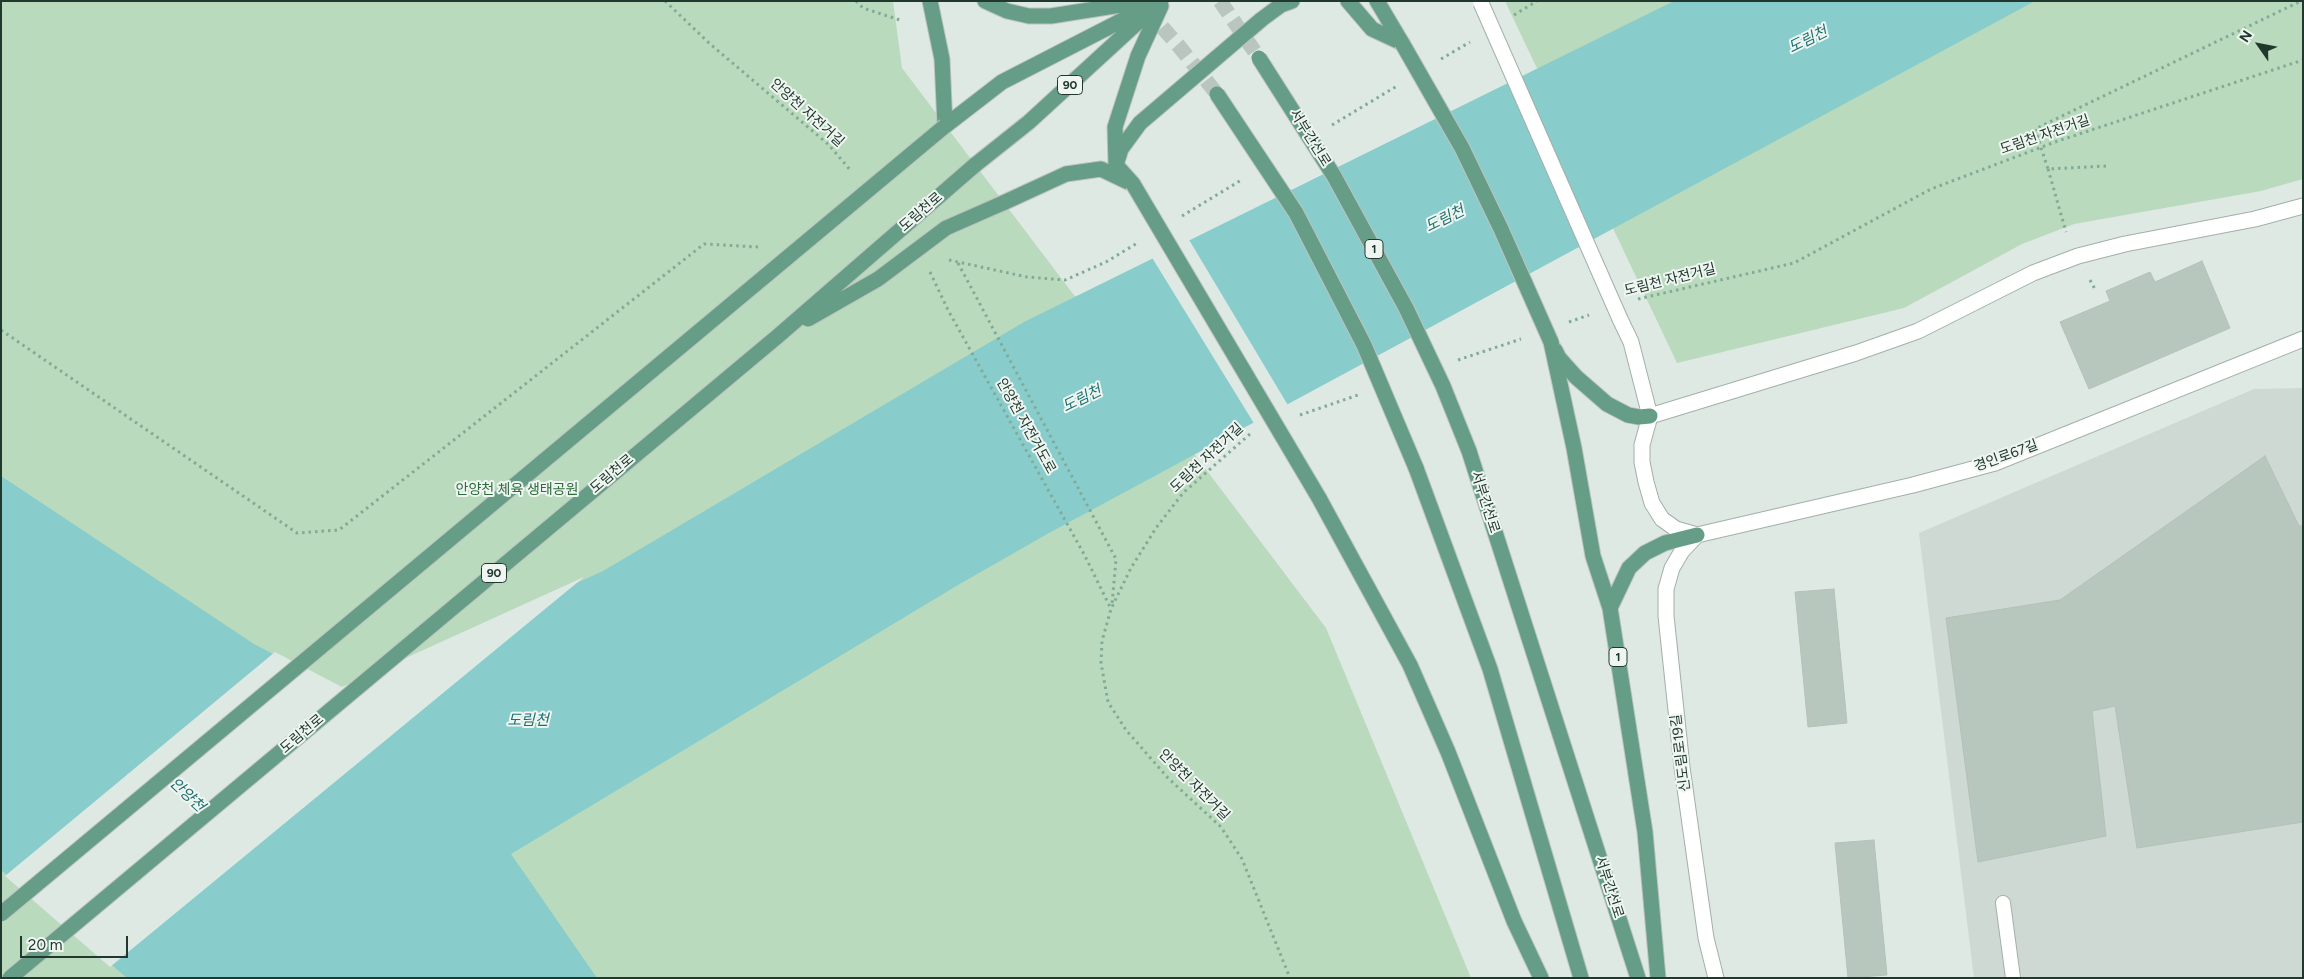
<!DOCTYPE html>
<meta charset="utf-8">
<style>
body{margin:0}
#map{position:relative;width:2304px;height:979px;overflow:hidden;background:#dfe9e3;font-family:Figtree,sans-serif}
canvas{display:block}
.frame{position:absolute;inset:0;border:2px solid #21382e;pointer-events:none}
.north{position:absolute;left:2234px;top:20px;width:50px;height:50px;-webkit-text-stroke:4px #eff6f1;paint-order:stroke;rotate:303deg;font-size:14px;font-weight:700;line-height:20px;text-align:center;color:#21382e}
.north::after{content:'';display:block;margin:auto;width:18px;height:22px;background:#21382e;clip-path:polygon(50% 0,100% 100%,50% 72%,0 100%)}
.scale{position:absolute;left:20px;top:936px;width:108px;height:22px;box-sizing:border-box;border:2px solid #21382e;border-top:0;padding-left:6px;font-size:15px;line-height:18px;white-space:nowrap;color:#21382e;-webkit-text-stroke:4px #eff6f1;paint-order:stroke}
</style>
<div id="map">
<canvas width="2304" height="979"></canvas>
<div class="frame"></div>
<div class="north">N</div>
<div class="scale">20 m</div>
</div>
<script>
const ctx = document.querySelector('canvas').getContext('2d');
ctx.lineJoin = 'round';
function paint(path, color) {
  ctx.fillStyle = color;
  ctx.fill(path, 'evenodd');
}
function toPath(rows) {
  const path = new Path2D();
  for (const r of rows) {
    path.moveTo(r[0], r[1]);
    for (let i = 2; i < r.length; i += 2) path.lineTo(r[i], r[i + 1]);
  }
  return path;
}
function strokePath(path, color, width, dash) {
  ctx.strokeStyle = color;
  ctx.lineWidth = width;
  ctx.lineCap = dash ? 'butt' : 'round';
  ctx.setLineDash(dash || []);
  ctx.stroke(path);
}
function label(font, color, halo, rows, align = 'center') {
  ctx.font = font + ' Figtree,"Noto Sans KR",sans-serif';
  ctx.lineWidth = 4;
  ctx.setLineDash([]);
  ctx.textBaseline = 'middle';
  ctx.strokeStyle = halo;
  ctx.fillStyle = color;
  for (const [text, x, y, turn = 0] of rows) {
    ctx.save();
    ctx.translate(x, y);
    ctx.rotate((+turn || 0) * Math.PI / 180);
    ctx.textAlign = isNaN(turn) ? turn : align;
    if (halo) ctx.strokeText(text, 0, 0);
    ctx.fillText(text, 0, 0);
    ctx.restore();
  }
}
const built = toPath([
 [2303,388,2303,978,1974,978,1919,533,2254,389]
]);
const green = toPath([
 [1,1,893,1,902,68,1326,628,1471,978,1,978],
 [1505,1,2303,1,2303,179,2261,191,2074,224,2022,244,1904,308,1677,363]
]);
const water = toPath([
 [1674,1,2035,1,1049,533,958,585,511,854,597,978,127,978,1,870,1,476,254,644,342,690,603,571,1024,322]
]);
const pier = toPath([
 [1188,238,1289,407,1255,425,1151,256],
 [584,577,110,967,5,876,275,652,342,687]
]);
const building = toPath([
 [2202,261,2230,328,2089,389,2060,322,2110,301,2106,291,2150,272,2155,282,2202,261],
 [2265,456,2299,526,2303,526,2303,822,2137,848,2115,706,2092,711,2106,836,1978,862,1946,618,2060,600,2265,456],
 [1834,589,1847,723,1808,727,1795,592,1834,589],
 [1874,840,1887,975,1848,978,1835,843,1874,840]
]);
const primaryTunnel = toPath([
 [1220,1,1259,58],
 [1147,10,1178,45,1217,94]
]);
const path = toPath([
 [665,1,709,43,829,145,851,171],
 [856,1,863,8,900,20],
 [1514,15,1537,1],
 [1441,59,1470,42],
 [1332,125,1397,86],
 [2106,166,2048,169,2035,129,2301,1],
 [2048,169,2066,232],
 [1182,216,1243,179],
 [949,260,1027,277,1065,280,1106,262,1139,242],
 [958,263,1116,559,1112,605],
 [930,272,948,310,1085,556,1111,609],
 [2090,280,2096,291],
 [1638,299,1794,263,1931,189,2055,142,2303,60],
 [1569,322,1589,315],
 [1,330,297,533,339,530,704,244,758,247],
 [1458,360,1521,339],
 [1300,415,1358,395],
 [1250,434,1183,493,1156,528,1131,568,1111,609,1102,641,1101,663,1108,702,1126,730,1168,778,1221,827,1242,859,1290,978]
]);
const service = toPath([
 [2003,903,2013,978]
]);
const tertiary = toPath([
 [2303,206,2255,219,2125,244,2078,256,2033,273,1918,331,1856,353,1650,416,1642,445,1642,462,1646,482,1652,503,1662,519,1676,529,1697,535,1913,485,1995,463,2303,339],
 [1620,319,1631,342,1650,416],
 [1697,535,1682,551,1672,568,1666,589,1666,616,1682,767,1706,938,1716,978]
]);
const primary = toPath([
 [930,1,942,59,945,126],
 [985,1,1007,11,1029,16,1051,16,1146,1],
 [1348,1,1372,29,1402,43],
 [1377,1,1402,43],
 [945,126,1002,82,1148,7],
 [975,165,1029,122,1161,1],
 [1116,165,1121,149,1140,123,1262,19,1281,5,1292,1],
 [1133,184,1116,165,1115,127,1138,56,1161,6],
 [1003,203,1066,174,1101,169,1128,182],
 [1551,342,1574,448,1593,556,1610,608,1645,832,1658,978],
 [1555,350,1559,358,1576,377,1607,404,1628,415,1639,417,1650,416],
 [1469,451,1638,978],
 [1416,468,1490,669,1581,978],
 [1319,498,1410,665,1448,752,1514,921,1541,978],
 [1610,608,1629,568,1645,553,1665,543,1697,535]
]);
const tertiaryBridge = toPath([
 [1481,3,1620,319]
]);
const primaryBridge = toPath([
 [1402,43,1462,148,1501,229,1551,342],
 [1259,58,1334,176,1406,308,1443,386,1469,451],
 [1217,94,1296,213,1364,345,1416,468],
 [1133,184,1319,498],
 [808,319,878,279,946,228,1003,203],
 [1,914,945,126],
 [10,978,778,336,975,165]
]);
const shields = [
 [1070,85,25],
 [1374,249,18],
 [494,573,25],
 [1618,657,18]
];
const shieldNames = [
 ["90",1070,85],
 ["1",1374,249],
 ["90",494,573],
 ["1",1618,657]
];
const streetNames = [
 ["안양천 자전거길",807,113,42],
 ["도림천 자전거길",2045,135,-19],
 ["서부간선로",1310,138,58],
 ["도림천로",921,212,-41],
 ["도림천 자전거길",1670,280,-14],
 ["안양천 자전거도로",1026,426,61],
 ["경인로67길",2006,456,-20],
 ["도림천 자전거길",1207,458,-43],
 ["도림천로",612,474,-40],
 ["서부간선로",1485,502,72],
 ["도림천로",302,734,-40],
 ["신도림로19길",1681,753,-97],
 ["안양천 자전거길",1194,785,45],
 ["서부간선로",1609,887,72]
];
const parkNames = [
 ["안양천 체육 생태공원",517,490]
];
const waterNames = [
 ["도림천",1808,40,-26],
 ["도림천",1445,219,-26],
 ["도림천",1082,399,-26],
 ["도림천",528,721],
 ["안양천",187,795,43]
];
paint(built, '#cdd9d2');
paint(green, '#b9dabc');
paint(water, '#89cccc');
paint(pier, '#dfe9e3');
paint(building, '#b7c7be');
strokePath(building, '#b2c2b9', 1);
strokePath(primaryTunnel, '#b9c6bf', 15, [15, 8]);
strokePath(service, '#a2b0a9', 16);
strokePath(tertiary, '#a2b0a9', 17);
strokePath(primary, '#bcc3c0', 17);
strokePath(path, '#81ab97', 3, [2.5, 4]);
strokePath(service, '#fff', 14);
strokePath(tertiary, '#fff', 15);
strokePath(primary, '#669d86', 15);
strokePath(tertiaryBridge, '#a2b0a9', 17, []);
strokePath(primaryBridge, '#bcc3c0', 17, []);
strokePath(tertiaryBridge, '#fff', 15);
strokePath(primaryBridge, '#669d86', 15);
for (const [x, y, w] of shields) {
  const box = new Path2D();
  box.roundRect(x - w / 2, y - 9.5, w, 19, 4);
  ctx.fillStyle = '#eff6f1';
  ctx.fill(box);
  strokePath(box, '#21382e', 1);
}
label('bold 12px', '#21382e', null, shieldNames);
label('14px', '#21382e', '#eff6f1', streetNames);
label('14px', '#2e6c3c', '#eff6f1', parkNames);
label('italic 15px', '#1f6f70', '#eff6f1', waterNames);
</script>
